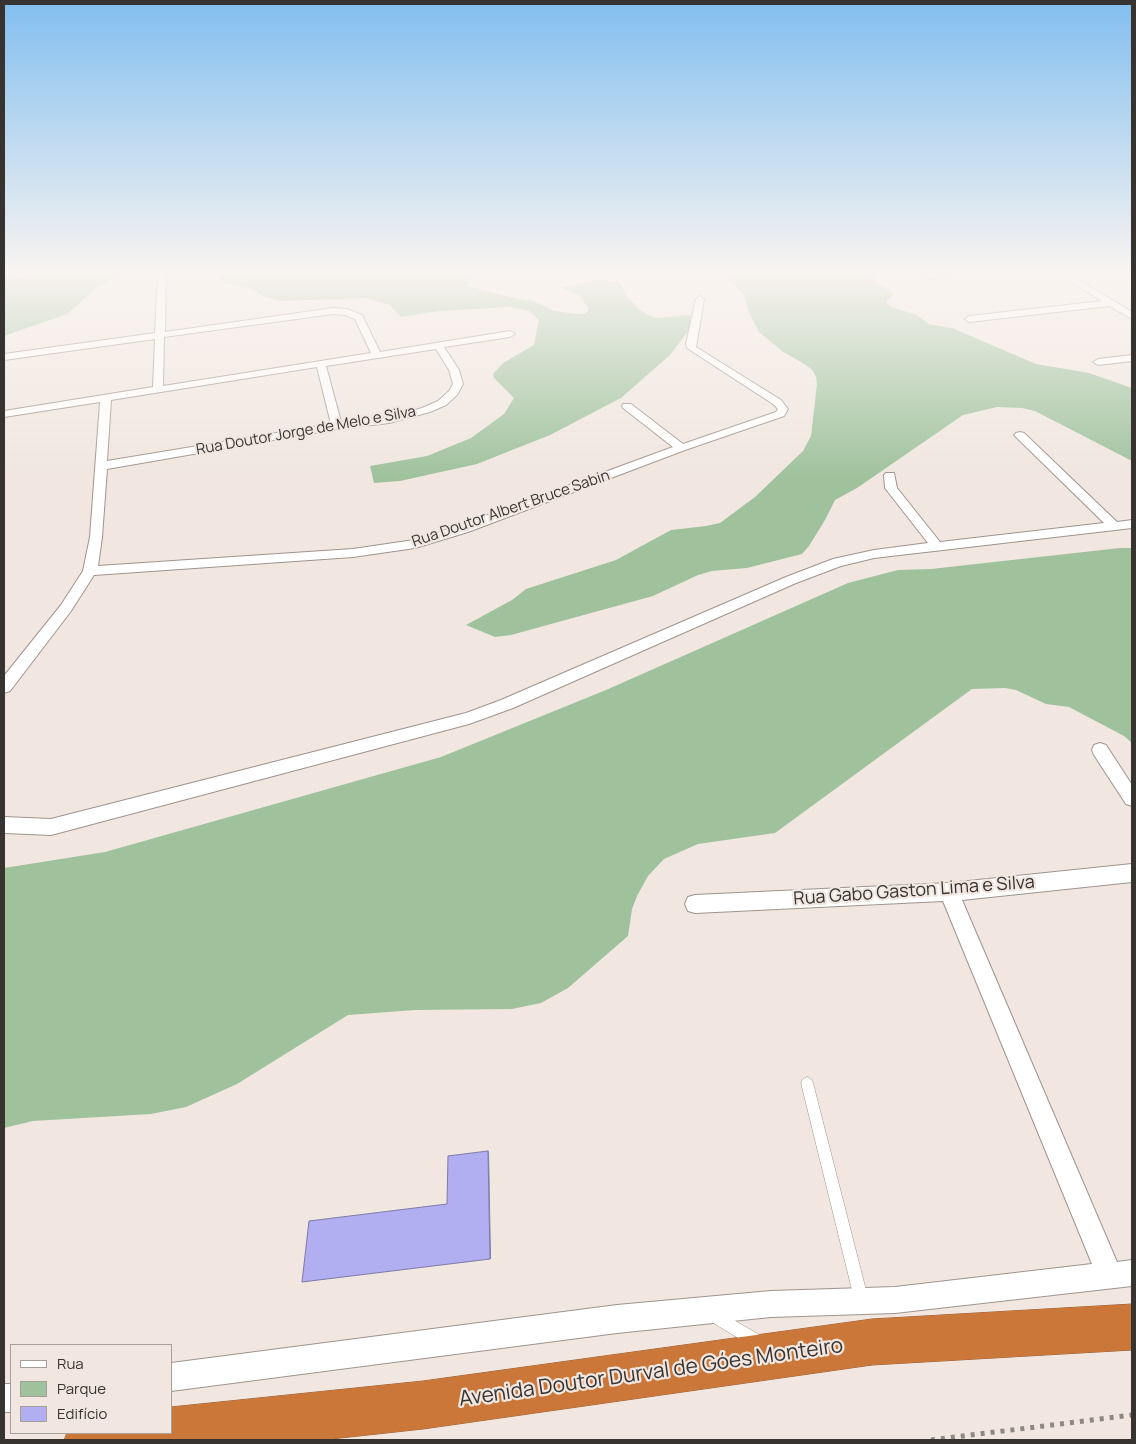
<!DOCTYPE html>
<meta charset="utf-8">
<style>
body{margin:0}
#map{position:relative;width:1136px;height:1444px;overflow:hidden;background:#f1e7e0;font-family:Manrope,sans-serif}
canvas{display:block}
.frame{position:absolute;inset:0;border:5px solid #373331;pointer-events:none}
.legend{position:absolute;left:10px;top:1344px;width:162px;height:90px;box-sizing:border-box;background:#f1e7e0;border:1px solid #a79f9a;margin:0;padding:6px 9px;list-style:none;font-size:15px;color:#373331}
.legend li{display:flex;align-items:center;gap:10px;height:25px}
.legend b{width:25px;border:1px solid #a79f9a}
</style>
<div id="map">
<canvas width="1136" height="1444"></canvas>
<div class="frame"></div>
<ul class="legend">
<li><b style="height:6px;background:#fff"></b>Rua</li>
<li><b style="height:14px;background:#9fc29d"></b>Parque</li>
<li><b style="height:14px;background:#b1aef1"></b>Edifício</li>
</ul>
</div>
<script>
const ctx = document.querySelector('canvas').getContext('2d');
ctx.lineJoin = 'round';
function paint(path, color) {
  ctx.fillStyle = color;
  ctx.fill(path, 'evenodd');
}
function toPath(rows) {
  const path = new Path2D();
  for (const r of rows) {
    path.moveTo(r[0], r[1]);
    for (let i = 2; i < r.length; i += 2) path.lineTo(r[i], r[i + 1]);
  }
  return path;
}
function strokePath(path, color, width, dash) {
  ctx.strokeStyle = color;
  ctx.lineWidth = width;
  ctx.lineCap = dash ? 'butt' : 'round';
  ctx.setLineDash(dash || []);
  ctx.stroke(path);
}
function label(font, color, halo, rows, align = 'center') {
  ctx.font = font + ' Manrope,sans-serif';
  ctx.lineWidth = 4.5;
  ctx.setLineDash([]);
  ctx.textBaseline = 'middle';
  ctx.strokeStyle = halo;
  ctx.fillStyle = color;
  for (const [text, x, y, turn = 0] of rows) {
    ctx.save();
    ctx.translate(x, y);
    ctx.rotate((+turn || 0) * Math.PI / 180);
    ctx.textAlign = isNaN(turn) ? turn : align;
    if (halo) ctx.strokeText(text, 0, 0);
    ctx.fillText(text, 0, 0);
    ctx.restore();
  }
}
const green = toPath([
 [41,274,122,274,99,286,67,314,4,336,4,276,16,278],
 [222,274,507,274,479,275,469,279,468,285,471,287,519,299,534,301,555,311,576,314,584,314,588,311,588,308,580,296,562,288,598,279,620,282,628,298,640,310,650,316,657,318,691,315,689,330,670,355,621,398,550,435,477,464,400,481,374,483,370,466,427,456,471,438,504,414,514,398,494,378,493,374,503,363,534,345,539,320,529,311,510,307,440,311,401,317,390,305,366,298,282,301,265,297,253,290,225,283,220,279],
 [726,274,879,274,874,280,894,294,886,302,891,307,917,315,929,324,952,328,1036,364,1089,373,1132,388,1132,461,1035,411,1022,408,997,407,963,415,857,488,835,500,825,520,809,546,802,554,747,568,712,571,698,575,653,596,511,635,495,637,466,625,512,600,526,589,616,560,671,530,706,526,720,523,755,497,803,451,811,436,817,384,816,377,813,371,806,365,782,351,759,332,749,313,744,295,726,278],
 [1120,548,1132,548,1132,743,1124,736,1069,707,1046,704,1016,690,1005,688,972,689,775,833,698,844,664,859,648,876,637,896,632,909,628,936,568,988,541,1003,512,1009,415,1010,348,1015,237,1084,186,1107,151,1114,33,1121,4,1128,4,868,105,852,441,757,606,690,848,583,898,570,931,569]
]);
const path = toPath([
 [931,1440,1132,1415]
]);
const lane = toPath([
 [807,1077,811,1079,813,1083,868,1298,866,1303,861,1305,856,1303,854,1298,801,1083,803,1079,807,1077],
 [715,1309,763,1337,765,1342,763,1347,758,1349,753,1347,710,1321,708,1316,710,1311,715,1309]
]);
const street = toPath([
 [158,274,166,274,165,332,333,308,347,309,362,315,380,352,510,331,515,334,510,337,444,347,459,370,463,384,457,395,446,405,430,412,389,423,337,429,107,469,102,537,98,566,353,549,414,540,458,526,673,447,623,408,622,406,623,404,631,404,683,444,776,412,778,409,773,404,687,348,686,344,696,299,700,296,704,299,696,347,781,400,788,409,784,416,685,450,468,532,415,548,353,557,94,575,71,611,10,691,4,693,4,676,61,605,83,571,90,537,100,402,4,417,4,411,153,387,155,339,4,360,4,354,155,333,158,274],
 [333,314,345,315,355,319,371,353,163,386,164,337,333,314],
 [436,349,449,370,453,384,449,391,438,401,422,408,389,417,341,422,326,366,436,349],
 [317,367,331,424,107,461,111,400,317,367],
 [930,274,958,274,928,279,924,277,930,274],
 [1058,274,1068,274,1114,301,1132,312,1132,319,1109,306,969,322,965,319,969,316,1102,301,1058,274],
 [1132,355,1132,361,1098,365,1093,362,1098,359,1132,355],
 [1020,432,1024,433,1117,522,1132,520,1132,528,874,558,841,566,796,583,513,708,469,724,51,835,4,833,4,817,51,819,466,713,501,700,786,577,833,559,874,550,928,543,885,488,884,475,886,473,894,473,897,488,940,542,1104,523,1016,437,1014,435,1016,433,1020,432],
 [1100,743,1106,745,1132,785,1132,806,1126,804,1094,755,1092,750,1094,745,1100,743],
 [1132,864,1132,882,962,900,1117,1262,1132,1260,1132,1286,895,1313,771,1317,617,1333,171,1391,171,1363,617,1305,771,1291,895,1287,1092,1264,943,901,695,913,688,911,685,904,688,897,695,895,949,883,1132,864],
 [4,1384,11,1384,11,1412,4,1412,4,1384]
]);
const highway = toPath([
 [1132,1304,1132,1350,872,1365,423,1429,322,1440,64,1440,67,1433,171,1433,171,1407,423,1381,872,1319,1132,1304]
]);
const shadedWall = toPath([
 [488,1151,489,1153,491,1259,490,1259]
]);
const building = toPath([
 [488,1151,490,1259,302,1282,309,1221,447,1204,448,1156,488,1151]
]);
const farStreetnames = [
 ["Rua Doutor Jorge de Melo e Silva",306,431,-10],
 ["Rua Doutor Albert Bruce Sabin",511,509,-19]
];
const streetNames = [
 ["Rua Gabo Gaston Lima e Silva",914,891,-4]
];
const nearStreetnames = [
 ["Avenida Doutor Durval de Góes Monteiro",651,1373,-8]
];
paint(green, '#9fc29d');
strokePath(lane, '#9e948e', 1);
strokePath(street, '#9e948e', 2);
strokePath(highway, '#975f36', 1);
strokePath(path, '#8e8783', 5, [4, 6]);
paint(lane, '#fff');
paint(street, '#fff');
paint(highway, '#ca7739');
paint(shadedWall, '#7c7aa9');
paint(building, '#b1aef1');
strokePath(building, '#7c7aa9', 1);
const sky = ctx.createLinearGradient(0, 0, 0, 477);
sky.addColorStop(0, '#81beef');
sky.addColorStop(0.57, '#f9f4f1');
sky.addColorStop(1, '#f9f4f100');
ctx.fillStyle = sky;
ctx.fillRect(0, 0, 1136, 477);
label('15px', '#373331', '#f1e7e0', farStreetnames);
label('18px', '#373331', '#f1e7e0', streetNames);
label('21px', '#373331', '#f1e7e0', nearStreetnames);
</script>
